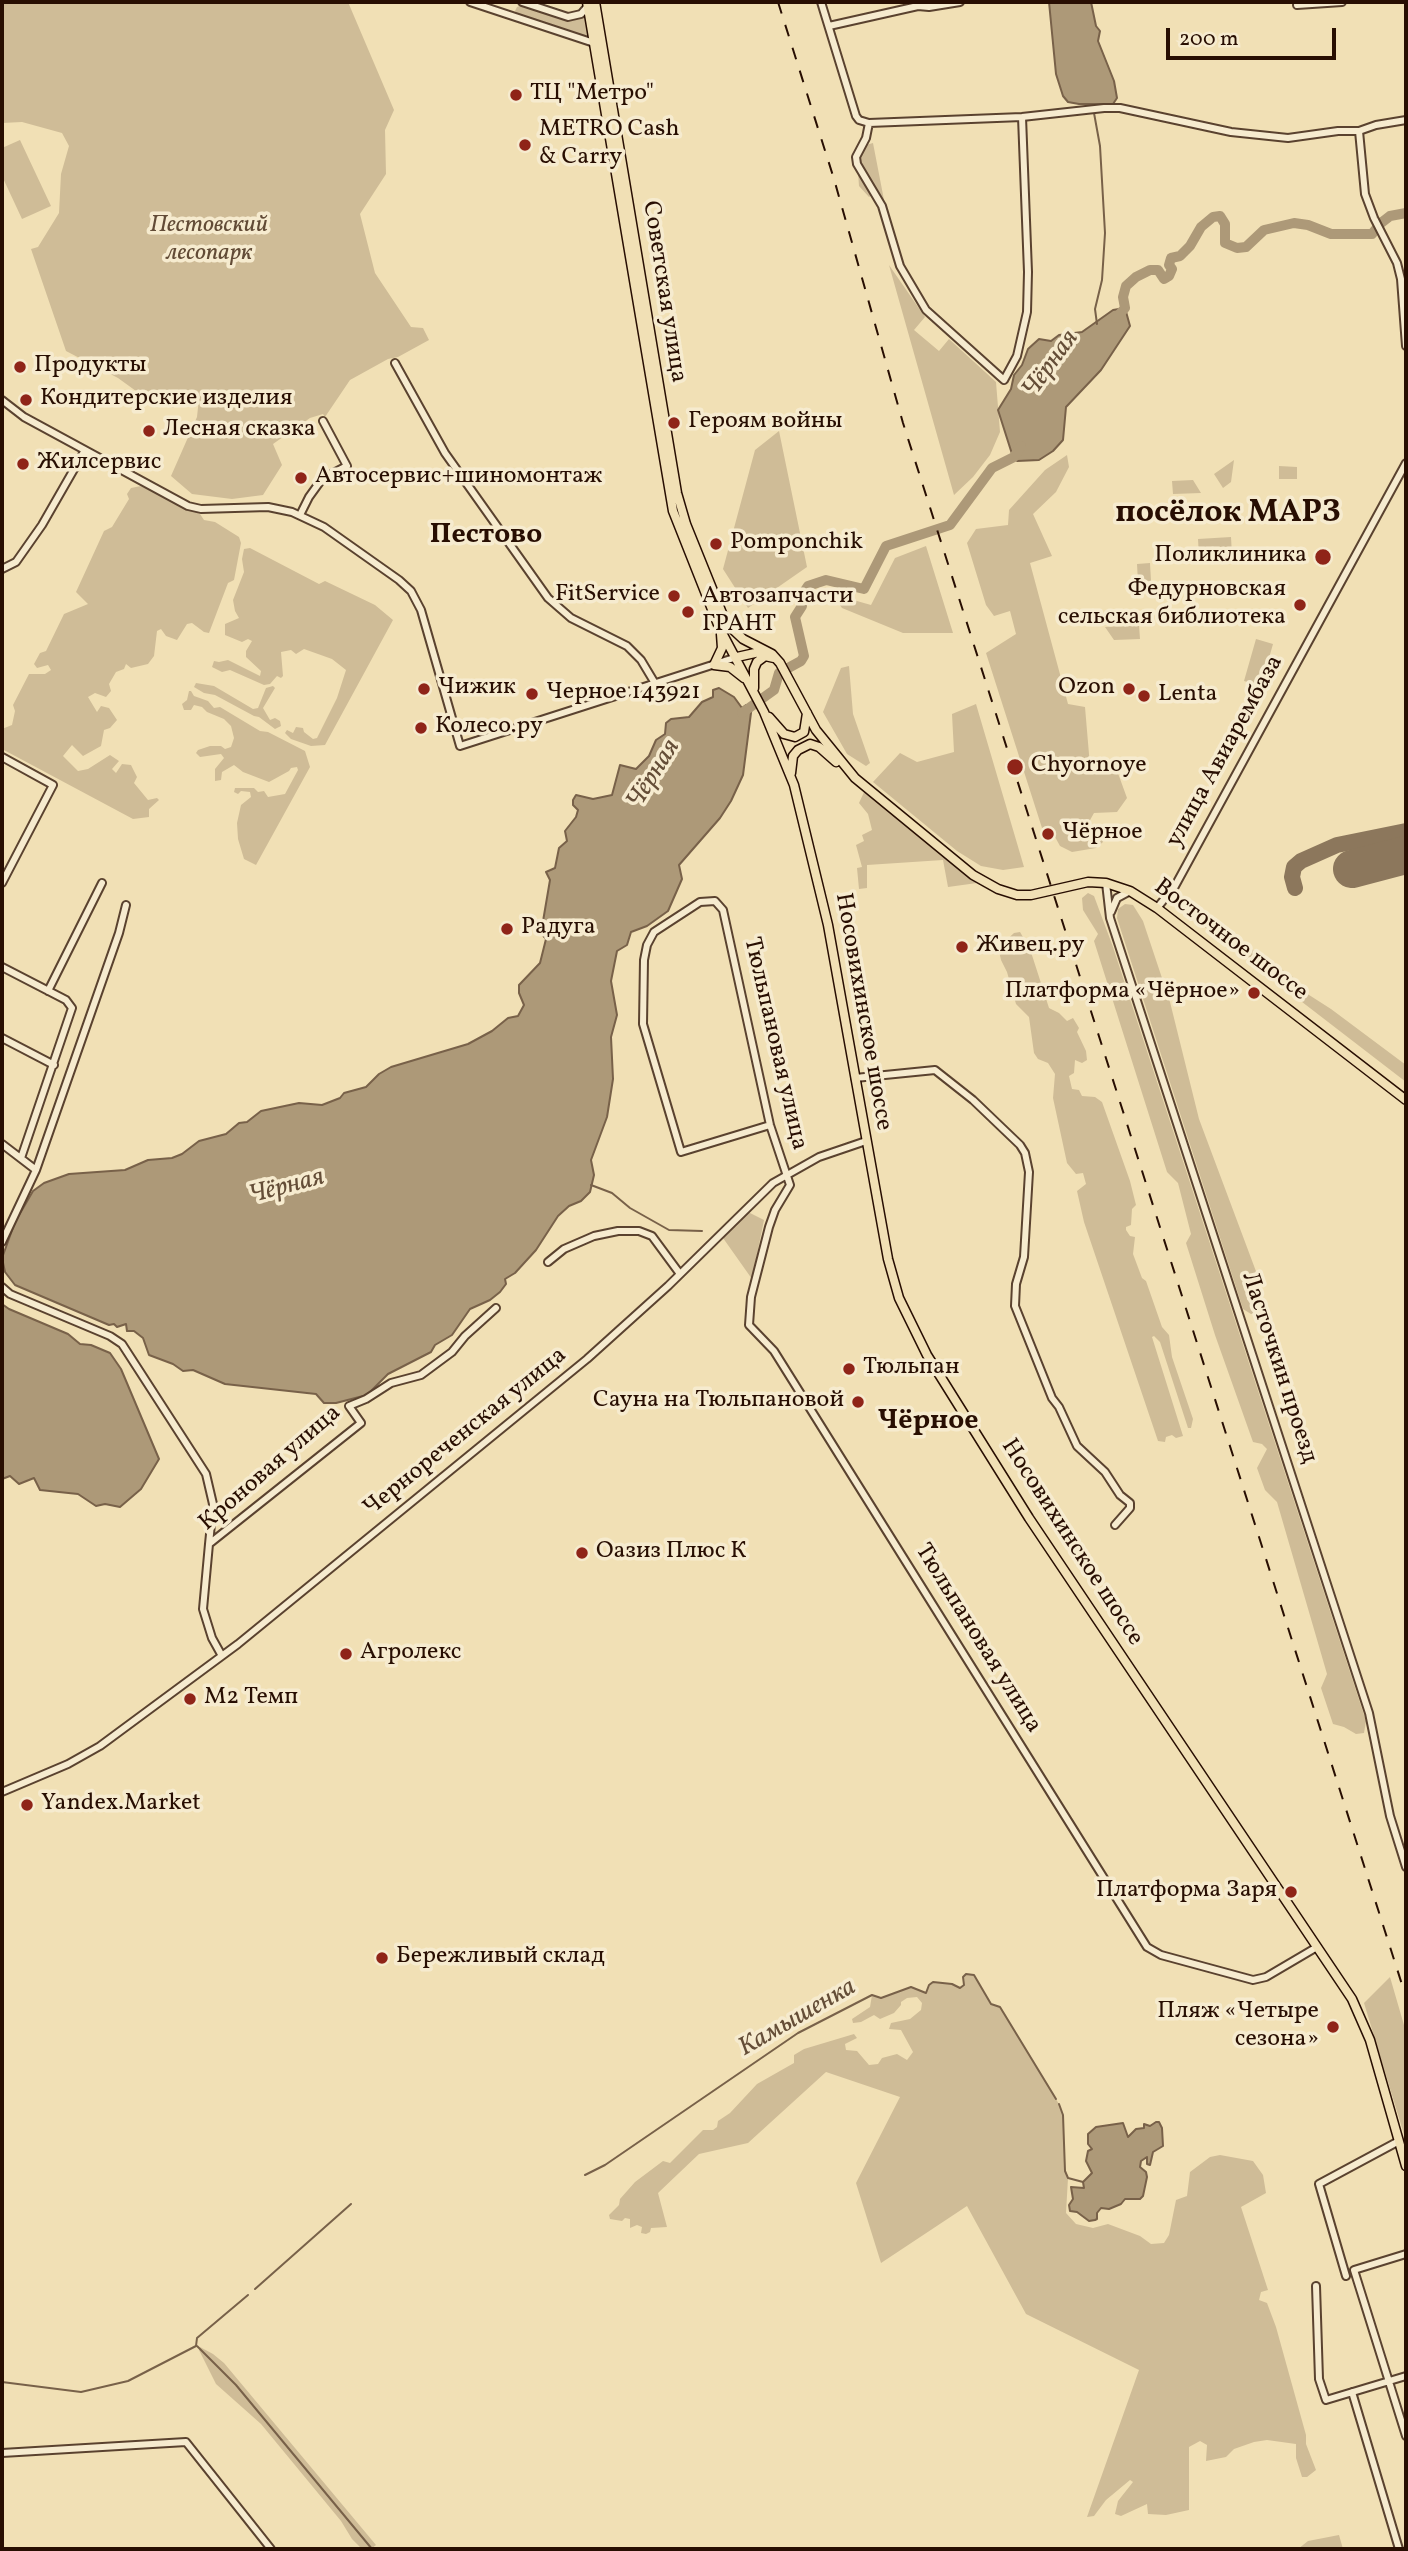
<!DOCTYPE html>
<meta charset="utf-8">
<style>
body{margin:0}
#map{position:relative;width:1408px;height:2551px;overflow:hidden;background:#f1e0b5;font-family:Vollkorn,serif}
canvas{display:block}
.frame{position:absolute;inset:0;border:4px solid #280e02;pointer-events:none}
.scale{position:absolute;left:1166px;top:28px;width:170px;height:32px;box-sizing:border-box;border:4px solid #280e02;border-top:0;padding-left:9px;font-size:21px;line-height:24px;white-space:nowrap;color:#280e02;-webkit-text-stroke:5px #f6ebcf;paint-order:stroke}
</style>
<div id="map">
<canvas width="1408" height="2551"></canvas>
<div class="frame"></div>
<div class="scale">200 m</div>
</div>
<script>
const ctx = document.querySelector('canvas').getContext('2d');
ctx.lineJoin = 'round';
function paint(path, color) {
  ctx.fillStyle = color;
  ctx.fill(path, 'evenodd');
}
function toPath(rows) {
  const path = new Path2D();
  for (const r of rows) {
    path.moveTo(r[0], r[1]);
    for (let i = 2; i < r.length; i += 2) path.lineTo(r[i], r[i + 1]);
  }
  return path;
}
function strokePath(path, color, width, dash) {
  ctx.strokeStyle = color;
  ctx.lineWidth = width;
  ctx.lineCap = dash ? 'butt' : 'round';
  ctx.setLineDash(dash || []);
  ctx.stroke(path);
}
function label(font, color, halo, rows, align = 'center') {
  ctx.font = font + ' Vollkorn,serif';
  ctx.lineWidth = 7;
  ctx.setLineDash([]);
  ctx.textBaseline = 'middle';
  ctx.strokeStyle = halo;
  ctx.fillStyle = color;
  for (const [text, x, y, turn = 0] of rows) {
    ctx.save();
    ctx.translate(x, y);
    ctx.rotate((+turn || 0) * Math.PI / 180);
    ctx.textAlign = isNaN(turn) ? turn : align;
    if (halo) ctx.strokeText(text, 0, 0);
    ctx.fillText(text, 0, 0);
    ctx.restore();
  }
}
const green = toPath([
 [2,2,348,2,394,110,385,130,386,174,360,214,375,273,411,327,423,328,429,340,398,357,388,359,350,380,325,417,323,414,310,418,273,444,282,465,263,495,232,499,192,494,171,476,197,417,199,398,193,392,173,408,147,399,118,378,66,351,31,249,38,247,59,213,61,174,69,146,62,133,22,122,2,123],
 [522,5,572,21,586,15,590,38,518,15,515,11,517,7],
 [20,140,51,206,22,219,2,176,2,148],
 [873,143,884,200,873,194,869,197,859,186,857,158,866,145],
 [889,265,925,317,914,330,939,351,949,339,996,382,1000,432,990,455,973,477,954,495],
 [779,431,807,567,748,608,723,569,755,450],
 [1067,455,1069,467,1056,492,1033,514,1052,556,1030,563,1068,704,1085,707,1090,766,1115,765,1127,798,1117,812,1094,813,1081,836,1089,840,1100,837,1103,842,1096,848,1072,852,1060,846,1049,826,1042,828,986,653,1016,634,1010,611,994,616,986,605,967,543,976,529,1008,525,1009,510,1045,470],
 [1234,460,1231,482,1223,488,1214,474],
 [1279,466,1297,467,1297,479,1279,479],
 [1193,480,1201,493,1173,494,1172,481],
 [141,486,200,514,204,520,215,522,239,537,241,543,234,580,228,583,209,633,204,632,192,623,187,624,177,640,166,636,161,629,157,631,154,656,148,664,131,668,126,664,124,669,116,672,109,684,111,691,106,697,95,693,88,697,97,712,101,706,109,708,117,720,110,728,104,730,101,746,83,756,72,745,63,756,78,771,88,769,110,755,119,761,112,769,116,773,122,764,131,765,137,777,134,783,148,800,157,798,159,800,149,809,149,817,133,819,2,749,2,729,12,725,15,711,13,705,29,674,45,674,51,670,48,665,37,668,34,664,40,653,46,651,64,614,88,604,76,592,104,531,112,527,129,499,127,494,131,488],
 [1231,537,1232,555,1199,557,1198,539],
 [926,546,953,633,903,633,842,608,832,594,871,605,895,558],
 [250,548,319,584,325,581,375,605,393,620,325,745,311,746,291,739,285,733,287,730,293,733,296,727,303,728,304,732,313,739,317,738,337,698,346,670,332,659,304,649,296,654,291,650,281,652,283,676,281,678,277,676,270,684,264,685,230,670,222,672,212,667,214,661,219,662,228,660,260,676,261,671,246,657,246,651,252,641,248,639,242,642,225,635,225,624,239,618,235,611,233,600,244,572,242,559,244,549],
 [1150,563,1151,581,1138,582,1137,564],
 [1139,625,1140,639,1114,640,1105,627],
 [1256,639,1273,644,1261,686,1244,681],
 [849,666,853,714,870,763,866,766,847,754,823,712,841,668],
 [196,683,214,686,253,709,258,708,266,688,273,686,275,688,263,708,270,720,275,718,280,721,281,726,275,729,259,717,254,716,215,695,204,693,194,687],
 [189,691,191,691,194,696,208,701,214,708,220,707,260,731,268,732,305,751,310,767,256,865,244,859,238,839,237,823,241,805,251,797,250,792,241,791,238,794,234,792,235,788,254,788,258,792,264,791,268,797,285,794,298,770,297,767,291,768,289,771,269,782,243,772,234,765,222,772,221,780,215,781,215,769,224,758,221,754,200,757,196,753,198,750,210,746,221,746,225,749,231,747,234,738,231,726,224,719,207,712,202,707,194,705,191,710,184,710,182,704,187,700],
 [976,704,1024,867,1003,870,981,866,957,851,873,782,900,753,917,762,954,752,952,714],
 [865,790,977,883,948,887,943,860,867,865,867,888,859,889,857,868,862,867,856,845,864,841,862,835,872,830,868,814,859,803],
 [1088,893,1094,896,1113,947,1366,1721,1364,1733,1356,1734,1344,1727,1333,1724,1321,1688,1327,1674,1277,1502,1265,1490,1257,1468,1267,1449,1262,1444,1253,1442,1215,1335,1186,1243,1191,1234,1178,1183,1167,1172,1094,941,1098,934,1083,910,1082,898],
 [1125,904,1133,905,1143,921,1170,1002,1199,1119,1257,1274,1261,1298,1257,1313,1251,1314,1243,1309,1117,918,1118,909],
 [1189,906,1293,977,1295,986,1331,1009,1406,1065,1406,1082,1193,918,1185,909],
 [1020,932,1030,949,1049,1008,1059,1013,1067,1021,1073,1018,1079,1028,1077,1032,1086,1051,1087,1060,1082,1063,1075,1060,1074,1073,1069,1076,1072,1089,1079,1090,1082,1096,1095,1097,1102,1102,1130,1181,1136,1205,1132,1209,1131,1225,1126,1227,1126,1230,1130,1236,1135,1237,1133,1254,1142,1278,1146,1281,1162,1327,1169,1335,1172,1357,1193,1419,1191,1428,1188,1428,1160,1342,1154,1336,1152,1337,1183,1436,1176,1438,1172,1435,1166,1437,1165,1442,1158,1441,1084,1222,1077,1191,1086,1184,1083,1173,1076,1174,1067,1163,1053,1098,1055,1074,1048,1063,1038,1059,1034,1053,1029,1017,1016,1004,1007,972,1001,960,999,951,1001,945,1014,933],
 [748,1212,764,1220,752,1279,723,1238],
 [966,1974,974,1975,991,2004,1000,2007,1059,2104,1063,2115,1065,2170,1068,2178,1066,2213,1076,2224,1093,2228,1108,2224,1140,2236,1151,2244,1164,2243,1169,2235,1176,2200,1187,2196,1190,2172,1210,2157,1220,2155,1253,2161,1263,2175,1266,2193,1241,2207,1268,2290,1261,2292,1259,2300,1267,2303,1276,2327,1306,2435,1306,2444,1316,2470,1307,2477,1302,2477,1296,2458,1296,2444,1267,2440,1254,2442,1234,2449,1226,2457,1206,2461,1207,2445,1200,2441,1189,2447,1189,2510,1166,2515,1148,2514,1147,2504,1121,2516,1115,2514,1118,2501,1133,2482,1130,2480,1106,2500,1094,2516,1087,2517,1139,2370,1026,2314,967,2206,881,2263,856,2183,900,2097,826,2072,748,2143,699,2154,658,2193,667,2227,651,2228,650,2232,646,2234,641,2233,642,2227,637,2225,630,2228,630,2219,625,2218,622,2221,610,2219,609,2215,619,2205,620,2199,635,2182,663,2161,670,2163,703,2130,713,2130,717,2127,718,2121,730,2113,757,2084,794,2063,794,2055,804,2049,854,2034,857,2038,845,2044,846,2050,857,2051,869,2065,878,2064,882,2058,897,2054,907,2060,913,2052,901,2030,889,2029,891,2023,910,2019,921,2010,922,2003,917,1997,907,1998,901,2002,901,2005,894,2013,880,2019,874,2015,861,2022,853,2023,852,2019,870,2007,872,1995,881,1998,911,1987,926,1993,929,1985,933,1982,952,1984,960,1988,964,1985,963,1977],
 [1390,1977,1406,2032,1406,2141,1364,2003],
 [200,2347,213,2354,224,2363,376,2545,371,2549,362,2549,352,2539,341,2521,261,2424,216,2384,199,2350],
 [1339,2535,1343,2549,1298,2549,1308,2541]
]);
const water = toPath([
 [1049,2,1091,2,1096,26,1100,31,1098,41,1114,81,1117,98,1113,104,1079,104,1068,102,1063,96,1056,74,1049,2],
 [1125,308,1130,326,1101,370,1066,407,1063,440,1053,451,1039,460,1017,461,1012,454,998,410,1011,389,1014,375,1022,365,1028,349,1039,339,1051,341,1059,335,1082,332,1113,310,1125,308],
 [719,688,734,697,742,708,746,705,752,705,743,775,731,801,720,818,679,865,682,879,668,911,647,926,631,932,627,945,617,951,611,981,617,1015,611,1037,613,1079,607,1117,591,1160,594,1175,590,1192,581,1201,569,1206,558,1216,536,1250,515,1273,505,1279,506,1284,500,1292,490,1300,470,1309,452,1335,435,1345,431,1352,388,1374,367,1395,336,1403,324,1403,316,1394,225,1384,193,1370,183,1371,173,1364,149,1355,143,1338,134,1331,127,1331,126,1324,117,1327,114,1324,109,1325,15,1285,5,1272,2,1258,15,1222,33,1191,44,1183,69,1174,125,1170,148,1160,172,1158,182,1154,199,1141,226,1134,239,1123,247,1122,261,1111,299,1103,322,1105,340,1098,344,1093,366,1087,379,1074,391,1067,468,1044,492,1031,508,1018,518,1016,524,1005,519,993,519,985,540,963,546,939,541,933,550,880,546,872,555,868,559,848,567,841,565,831,576,817,578,810,573,805,573,800,576,795,593,799,612,795,620,765,636,769,649,756,656,740,665,734,666,723,671,719,689,717,702,702,713,697,713,690,719,688],
 [2,1304,9,1309,68,1334,80,1344,91,1345,110,1353,121,1369,159,1459,141,1489,120,1507,105,1504,96,1506,78,1494,40,1490,34,1478,19,1484,10,1476,2,1479,2,1304],
 [1156,2122,1159,2122,1162,2128,1163,2146,1153,2152,1150,2165,1147,2164,1147,2157,1141,2161,1140,2167,1146,2172,1147,2177,1143,2196,1140,2199,1125,2199,1121,2204,1109,2209,1101,2208,1097,2213,1097,2219,1095,2220,1089,2221,1077,2212,1070,2211,1069,2205,1073,2199,1071,2187,1084,2188,1083,2182,1092,2173,1086,2161,1088,2151,1092,2149,1088,2144,1088,2134,1096,2127,1123,2123,1128,2137,1136,2129,1144,2128,1144,2124,1150,2126,1156,2122]
]);
const stream = toPath([
 [1094,113,1100,146,1105,233,1102,280,1095,309,1097,324],
 [591,1185,612,1193,630,1208,669,1230,702,1231],
 [1059,2104,1063,2115,1065,2171,1068,2178,1083,2182],
 [585,2175,605,2165,798,2033,872,1995,881,1998,911,1987,926,1993,929,1985,933,1982,952,1984,960,1988,964,1985,963,1977,966,1974,974,1975,991,2004,1000,2007,1056,2099],
 [255,2289,351,2204],
 [197,2346,236,2385,372,2549],
 [2,2382,81,2392,128,2381,196,2346,197,2338,248,2295]
]);
const river = toPath([
 [1116,318,1125,308,1123,297,1126,286,1136,277,1150,270,1158,270,1164,279,1169,276,1172,269,1169,265,1171,258,1180,256,1190,246,1201,227,1213,217,1220,216,1225,224,1225,243,1237,248,1246,247,1264,230,1294,223,1308,225,1331,234,1372,234,1381,223,1390,216,1406,213],
 [742,713,774,690,779,673,801,661,804,656,795,617,802,606,800,598,808,586,826,580,864,589,886,546,950,525,992,468,1014,457,1021,446]
]);
const taxiway = toPath([
 [1295,888,1292,877,1294,867,1301,861,1337,845,1406,831]
]);
const runway = toPath([
 [1352,869,1406,855]
]);
const minor = toPath([
 [470,2,594,43],
 [522,2,568,17,581,14,588,6],
 [821,2,856,116,859,120,869,123,1022,117,1104,108,1120,108,1231,132,1288,138,1338,131,1359,131,1376,125,1406,120],
 [1297,5,1342,2],
 [918,6,929,7,960,2],
 [829,26,918,6,917,2],
 [869,123,866,138,856,157,857,164,882,206,900,266,926,310,1004,380,1017,356,1027,312,1028,272,1022,117],
 [1359,131,1365,194,1374,218,1397,263,1401,279,1406,346],
 [395,363,445,453,548,598,571,618,627,646,641,660,656,685],
 [2,400,24,417,188,506,201,509,268,507,292,512,324,527,399,580,411,591,421,610,460,746,737,657],
 [300,515,309,497,322,479,347,466,323,421],
 [2,569,16,562,42,525,85,450],
 [2,757,53,785,2,883],
 [1106,883,1110,918,1369,1713,1390,1816,1406,1867],
 [1157,908,1175,886,1406,463],
 [1111,912,1117,898,1130,891],
 [2,967,66,1000,72,1008,21,1158],
 [48,991,102,883],
 [2,1038,54,1065],
 [855,1078,935,1070,973,1100,1020,1145,1025,1153,1029,1172,1024,1257,1016,1284,1015,1306,1052,1398,1059,1407,1077,1446,1105,1472,1120,1495,1130,1503,1130,1508,1115,1525],
 [770,1125,681,1152,643,1024,644,960,647,945,654,932,700,902,715,901,723,910,770,1125,790,1185,775,1210,769,1227,751,1297,749,1325,774,1351,1147,1947,1161,1955,1253,1980,1266,1977,1317,1947],
 [2,1144,36,1170],
 [2,1242,36,1170,119,933,126,905],
 [548,1262,564,1249,594,1236,618,1231,639,1231,652,1236,680,1274],
 [2,1287,10,1294,110,1336,122,1344,206,1474,213,1504,209,1544],
 [222,1656,212,1638,203,1609,209,1544,361,1423,349,1406,366,1399,391,1383,421,1375,452,1352,465,1336,496,1308],
 [2,1792,68,1764,100,1746,238,1644,587,1359,668,1286,773,1183,819,1157,866,1141],
 [1406,2254,1354,2270,1406,2436],
 [1346,2276,1319,2184,1399,2141],
 [1316,2286,1319,2379,1326,2400,1406,2376],
 [1352,2392,1399,2549],
 [2,2453,186,2442,271,2549]
]);
const major = toPath([
 [587,2,673,511,719,627,764,712,794,785,828,925,888,1259,899,1298,927,1355,1029,1518,1352,1999,1370,2040,1406,2166],
 [595,2,677,493,686,524,728,628],
 [727,624,743,639,772,654,780,663,816,730,855,778,973,875,998,889,1017,895,1031,895,1088,882,1106,883,1130,891,1157,908,1406,1100],
 [721,634,722,648,714,665,730,667,744,678],
 [737,657,764,651],
 [754,688,754,669,757,662,765,656,774,658],
 [769,717,784,734,795,737,804,732,807,713],
 [791,773,793,756,798,750,810,744,819,747,836,762]
]);
const rail = toPath([
 [778,2,834,179,903,423,1406,1997]
]);
const markers = [
 [516,95,7,"#8f2418"],
 [525,145,7,"#8f2418"],
 [20,367,7,"#8f2418"],
 [26,400,7,"#8f2418"],
 [674,423,7,"#8f2418"],
 [149,431,7,"#8f2418"],
 [23,464,7,"#8f2418"],
 [301,478,7,"#8f2418"],
 [716,544,7,"#8f2418"],
 [1323,557,9,"#8f2418"],
 [674,596,7,"#8f2418"],
 [1300,605,7,"#8f2418"],
 [688,612,7,"#8f2418"],
 [424,689,7,"#8f2418"],
 [1129,689,7,"#8f2418"],
 [532,694,7,"#8f2418"],
 [1144,696,7,"#8f2418"],
 [421,728,7,"#8f2418"],
 [1015,767,9,"#8f2418"],
 [1048,834,7,"#8f2418"],
 [507,929,7,"#8f2418"],
 [962,947,7,"#8f2418"],
 [1254,993,7,"#8f2418"],
 [849,1369,7,"#8f2418"],
 [858,1402,7,"#8f2418"],
 [582,1553,7,"#8f2418"],
 [346,1654,7,"#8f2418"],
 [190,1699,7,"#8f2418"],
 [27,1805,7,"#8f2418"],
 [1291,1892,7,"#8f2418"],
 [382,1958,7,"#8f2418"],
 [1333,2027,7,"#8f2418"]
];
const poiNames = [
 ["ТЦ \"Метро\"",530,95],
 ["METRO Cash",539,131],
 ["& Carry",539,159],
 ["Продукты",34,367],
 ["Кондитерские изделия",40,400],
 ["Героям войны",688,423],
 ["Лесная сказка",163,431],
 ["Жилсервис",37,464],
 ["Автосервис+шиномонтаж",315,478],
 ["Pomponchik",730,544],
 ["Поликлиника",1307,557,"right"],
 ["Федурновская",1286,591,"right"],
 ["сельская библиотека",1286,619,"right"],
 ["FitService",660,596,"right"],
 ["Автозапчасти",702,598],
 ["ГРАНТ",702,626],
 ["Чижик",438,689],
 ["Ozon",1115,689,"right"],
 ["Черное 143921",546,694],
 ["Lenta",1158,696],
 ["Колесо.ру",435,728],
 ["Chyornoye",1031,767],
 ["Чёрное",1062,834],
 ["Радуга",521,929],
 ["Живец.ру",976,947],
 ["Платформа «Чёрное»",1240,993,"right"],
 ["Тюльпан",863,1369],
 ["Сауна на Тюльпановой",844,1402,"right"],
 ["Оазиз Плюс К",596,1553],
 ["Агролекс",360,1654],
 ["М2 Темп",204,1699],
 ["Yandex.Market",41,1805],
 ["Платформа Заря",1277,1892,"right"],
 ["Бережливый склад",396,1958],
 ["Пляж «Четыре",1319,2013,"right"],
 ["сезона»",1319,2041,"right"]
];
const parkNames = [
 ["Пестовский",209,227],
 ["лесопарк",209,255]
];
const streetNames = [
 ["Советская улица",663,292,81],
 ["улица Авиарембаза",1226,752,-61],
 ["Восточное шоссе",1230,941,37],
 ["Носовихинское шоссе",862,1012,80],
 ["Тюльпановая улица",774,1044,77],
 ["Ласточкин проезд",1278,1368,72],
 ["Чернореченская улица",466,1433,-39],
 ["Кроновая улица",271,1469,-41],
 ["Носовихинское шоссе",1071,1543,57],
 ["Тюльпановая улица",977,1639,58]
];
const waterNames = [
 ["Чёрная",1052,365,-54],
 ["Чёрная",655,775,-58],
 ["Чёрная",287,1188,-15],
 ["Камышенка",798,2019,-30]
];
const quarterNames = [
 ["Пестово",486,537],
 ["Чёрное",928,1423]
];
const districtNames = [
 ["посёлок МАРЗ",1228,515]
];
paint(green, '#cfbc97');
paint(water, '#ad9978');
strokePath(water, '#786149', 2);
strokePath(stream, '#786149', 2);
strokePath(river, '#ad9978', 10);
strokePath(taxiway, '#8c775c', 16);
strokePath(runway, '#8c775c', 38);
strokePath(minor, '#5a422f', 10);
strokePath(major, '#280e02', 11);
strokePath(minor, '#f6ebcf', 6);
strokePath(major, '#f1e0b5', 8);
strokePath(rail, '#280e02', 2, [12, 12]);
for (const [x, y, r, color] of markers) {
  const dot = new Path2D();
  dot.arc(x, y, r, 0, 2 * Math.PI);
  ctx.fillStyle = color;
  ctx.fill(dot);
  strokePath(dot, '#f6ebcf', 2.5);
}
label('24px', '#280e02', '#f6ebcf', poiNames, 'left');
label('italic 24px', '#624b36', '#f6ebcf', parkNames);
label('24px', '#280e02', '#f6ebcf', streetNames);
label('italic 26px', '#644d37', '#f6ebcf', waterNames);
label('bold 28px', '#280e02', '#f6ebcf', quarterNames);
label('bold 32px', '#280e02', '#f6ebcf', districtNames);
</script>
